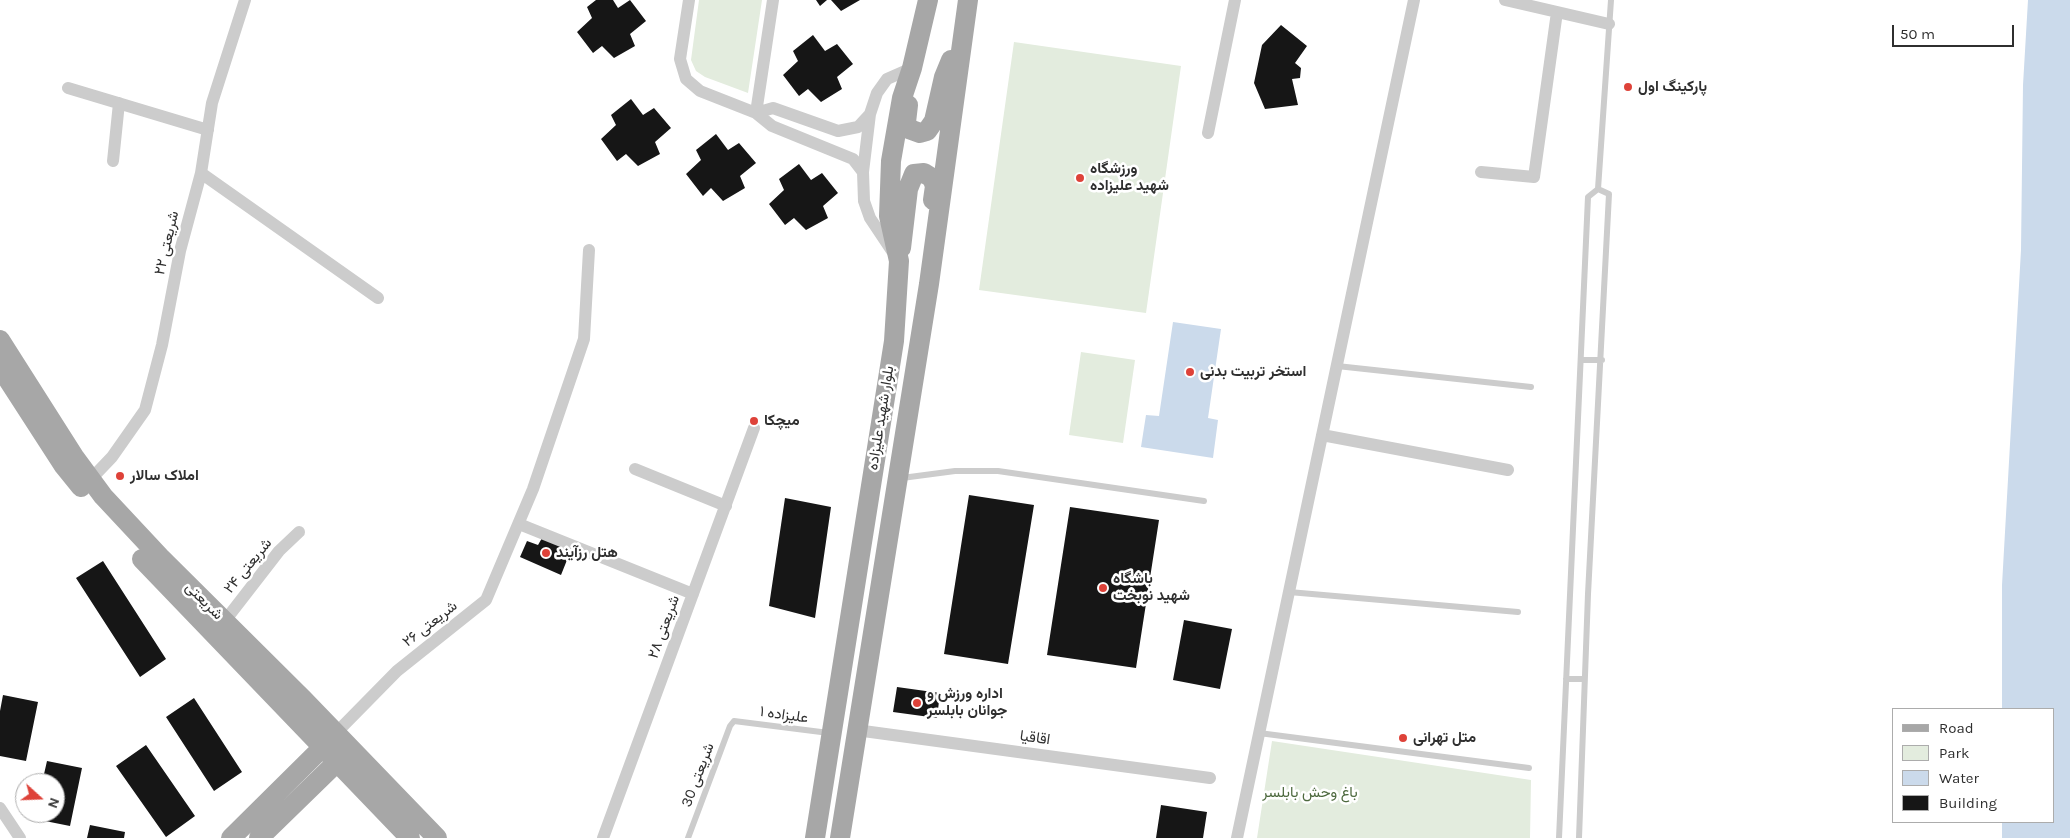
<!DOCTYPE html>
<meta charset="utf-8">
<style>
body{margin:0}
#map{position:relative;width:2070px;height:838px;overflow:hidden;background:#fff;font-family:Karla,sans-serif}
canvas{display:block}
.legend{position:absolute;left:1892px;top:708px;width:162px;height:115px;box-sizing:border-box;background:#fff;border:1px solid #acacac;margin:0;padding:6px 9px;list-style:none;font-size:15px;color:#2f2f2f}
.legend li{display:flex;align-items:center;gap:10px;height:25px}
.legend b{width:25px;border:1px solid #acacac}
.north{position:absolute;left:15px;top:773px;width:50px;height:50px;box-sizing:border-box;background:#fff;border:1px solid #acacac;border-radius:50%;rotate:110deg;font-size:14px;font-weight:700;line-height:20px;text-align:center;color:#2f2f2f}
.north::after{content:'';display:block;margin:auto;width:18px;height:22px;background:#de4239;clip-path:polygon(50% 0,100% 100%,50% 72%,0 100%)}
.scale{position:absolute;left:1892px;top:25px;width:122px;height:22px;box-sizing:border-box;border:2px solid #2f2f2f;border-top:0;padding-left:6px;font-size:15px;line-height:18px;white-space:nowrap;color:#2f2f2f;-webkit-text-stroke:4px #fff;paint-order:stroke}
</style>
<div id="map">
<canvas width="2070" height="838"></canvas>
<ul class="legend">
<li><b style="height:6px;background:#a7a7a7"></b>Road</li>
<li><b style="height:14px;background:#e3ecde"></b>Park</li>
<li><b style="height:14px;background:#cbdaeb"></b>Water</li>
<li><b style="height:14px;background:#161616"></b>Building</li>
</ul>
<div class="north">N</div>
<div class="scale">50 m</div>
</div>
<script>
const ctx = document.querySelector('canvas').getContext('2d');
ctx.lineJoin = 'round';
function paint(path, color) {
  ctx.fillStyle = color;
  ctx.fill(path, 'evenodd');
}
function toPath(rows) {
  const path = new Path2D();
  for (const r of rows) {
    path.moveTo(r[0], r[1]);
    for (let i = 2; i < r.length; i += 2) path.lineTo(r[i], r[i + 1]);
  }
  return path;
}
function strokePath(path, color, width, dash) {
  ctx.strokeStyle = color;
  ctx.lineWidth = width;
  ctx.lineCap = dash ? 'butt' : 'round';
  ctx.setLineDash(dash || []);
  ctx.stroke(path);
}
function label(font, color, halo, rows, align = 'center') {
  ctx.font = font + ' Karla,Vazirmatn,sans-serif';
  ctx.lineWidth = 5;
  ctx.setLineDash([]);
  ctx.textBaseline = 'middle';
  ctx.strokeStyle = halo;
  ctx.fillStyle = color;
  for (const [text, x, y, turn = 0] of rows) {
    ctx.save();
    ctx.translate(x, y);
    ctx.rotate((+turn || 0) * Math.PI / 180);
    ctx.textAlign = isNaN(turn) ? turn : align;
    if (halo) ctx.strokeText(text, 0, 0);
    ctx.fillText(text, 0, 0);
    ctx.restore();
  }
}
const green = toPath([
 [699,0,762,0,748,93,705,77,696,71,691,60],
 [1014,42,1181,66,1146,313,979,290],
 [1081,352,1135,360,1123,443,1069,435],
 [1272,741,1531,780,1530,838,1257,838]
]);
const water = toPath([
 [2028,0,2070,0,2070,838,2002,838,2002,822,2054,822,2054,709,2002,709,2002,585,2021,250,2023,85],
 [1173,322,1221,329,1208,418,1218,420,1213,458,1141,447,1146,415,1159,416]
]);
const building = toPath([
 [596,0,613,0,618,8,630,0,646,21,630,34,635,46,614,58,602,46,593,53,577,32,592,18,587,7],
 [816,0,827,0,820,6],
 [831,0,860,0,841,11],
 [1281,25,1307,46,1295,63,1301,68,1300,78,1292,79,1298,105,1265,109,1254,83,1262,45],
 [813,35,825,51,837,44,853,64,837,77,842,89,821,102,808,89,799,96,783,75,798,61,793,51],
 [631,99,643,115,654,108,671,128,655,142,660,154,638,166,626,154,617,161,601,139,616,125,611,115],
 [716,134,728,150,739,143,756,163,740,176,745,188,723,201,711,188,703,196,686,174,701,160,696,150],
 [799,164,811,180,822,173,838,193,823,206,828,218,806,230,794,218,785,225,769,204,784,190,779,179],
 [969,495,1034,505,1008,664,944,654],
 [785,498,831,507,815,618,769,606],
 [1070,507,1159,520,1136,668,1047,655],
 [542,538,571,550,561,575,520,557,527,541,538,545],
 [103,561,166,659,140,677,76,578],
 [1184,620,1232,629,1220,689,1173,680],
 [897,687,940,693,937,718,893,712],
 [3,695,38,702,26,761,0,756,0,711],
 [194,698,242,772,214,791,166,717],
 [146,745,195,816,166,837,116,766],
 [47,761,82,768,70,826,35,819,36,813,55,813,55,783,42,783],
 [1161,805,1207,812,1203,838,1156,838],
 [90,825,125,832,124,838,87,838]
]);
const lane = toPath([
 [1598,189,1611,0],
 [1581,360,1602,360],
 [1337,366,1531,387],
 [902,478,955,471,998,471,1204,501],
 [1289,592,1518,612],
 [1566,679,1584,679],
 [1259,733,1529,768],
 [688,838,730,726,734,721,829,733],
 [1559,838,1588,197,1598,189,1609,194,1588,594,1579,838]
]);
const street = toPath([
 [689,0,680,59,686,79,700,91,756,113,773,0],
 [1505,0,1609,24],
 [68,88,208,130],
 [756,113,772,126,853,159,863,172],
 [756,113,773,108,838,131,858,127,870,114],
 [1208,133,1235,0],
 [113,161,119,103],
 [1481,172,1534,177,1557,12],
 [201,173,378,298],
 [892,251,870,218,864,201,863,172,870,114,877,93,887,79,912,68],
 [1322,435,1508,470],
 [635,469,726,506],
 [91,479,112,457,145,410,162,345,180,251,201,173,212,103,245,0],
 [519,524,693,594],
 [224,622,279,551,299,532],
 [856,730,1210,778],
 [336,733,397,671,486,600,533,489,584,339,589,250],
 [0,808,20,838],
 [603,838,754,428],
 [1237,838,1414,0]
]);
const primary = toPath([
 [908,105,906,122,909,129,920,133,927,131,934,121,944,77,951,60],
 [901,248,908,189,914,174,924,173,932,178,935,186,933,200],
 [0,340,75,458,103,496,160,557,303,699,437,838],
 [0,367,64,466,81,487],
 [142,559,410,838],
 [231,838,331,739],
 [259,838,337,762],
 [815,838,894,341,899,261,889,216,891,161,902,98,912,68,928,0],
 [840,838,929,284,968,0]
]);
const markers = [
 [1628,87,5,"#de4239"],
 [1080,178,5,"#de4239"],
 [1190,372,5,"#de4239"],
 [754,421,5,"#de4239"],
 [120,476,5,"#de4239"],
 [546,553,5,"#de4239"],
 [1103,588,5,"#de4239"],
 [917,703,5,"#de4239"],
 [1403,738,5,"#de4239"]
];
const poiNames = [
 ["پارکینگ اول",1638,87],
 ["ورزشگاه",1090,169],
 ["شهید علیزاده",1090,186],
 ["استخر تربیت بدنی",1200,372],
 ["میچکا",764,421],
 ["املاک سالار",130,476],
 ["هتل رزآیند",556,553],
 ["باشگاه",1113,579],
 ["شهید نوبخت",1113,596],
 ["اداره ورزش و",927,694],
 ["جوانان بابلسر",927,711],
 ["متل تهرانی",1413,738]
];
const streetNames = [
 ["شریعتی ۲۲",167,243,-77],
 ["بلوار شهید علیزاده",881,418,-81],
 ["شریعتی ۲۴",248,566,-51],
 ["شریعتی",204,601,45],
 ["شریعتی ۲۶",430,624,-38],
 ["شریعتی ۲۸",664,627,-70],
 ["علیزاده ۱",784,715,8],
 ["اقاقیا",1035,738,8],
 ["شریعتی 30",698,775,-69]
];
const parkNames = [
 ["باغ وحش بابلسر",1310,793]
];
paint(green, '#e3ecde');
paint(water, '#cbdaeb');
paint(building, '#161616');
strokePath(lane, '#ccc', 6);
strokePath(street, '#ccc', 12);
strokePath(primary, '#a7a7a7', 20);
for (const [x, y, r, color] of markers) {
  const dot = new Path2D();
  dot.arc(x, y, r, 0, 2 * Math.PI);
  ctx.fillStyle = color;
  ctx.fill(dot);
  strokePath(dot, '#fff', 2);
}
label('bold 15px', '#2f2f2f', '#fff', poiNames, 'left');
label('15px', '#2f2f2f', '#fff', streetNames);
label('15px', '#4d693e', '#fff', parkNames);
</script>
